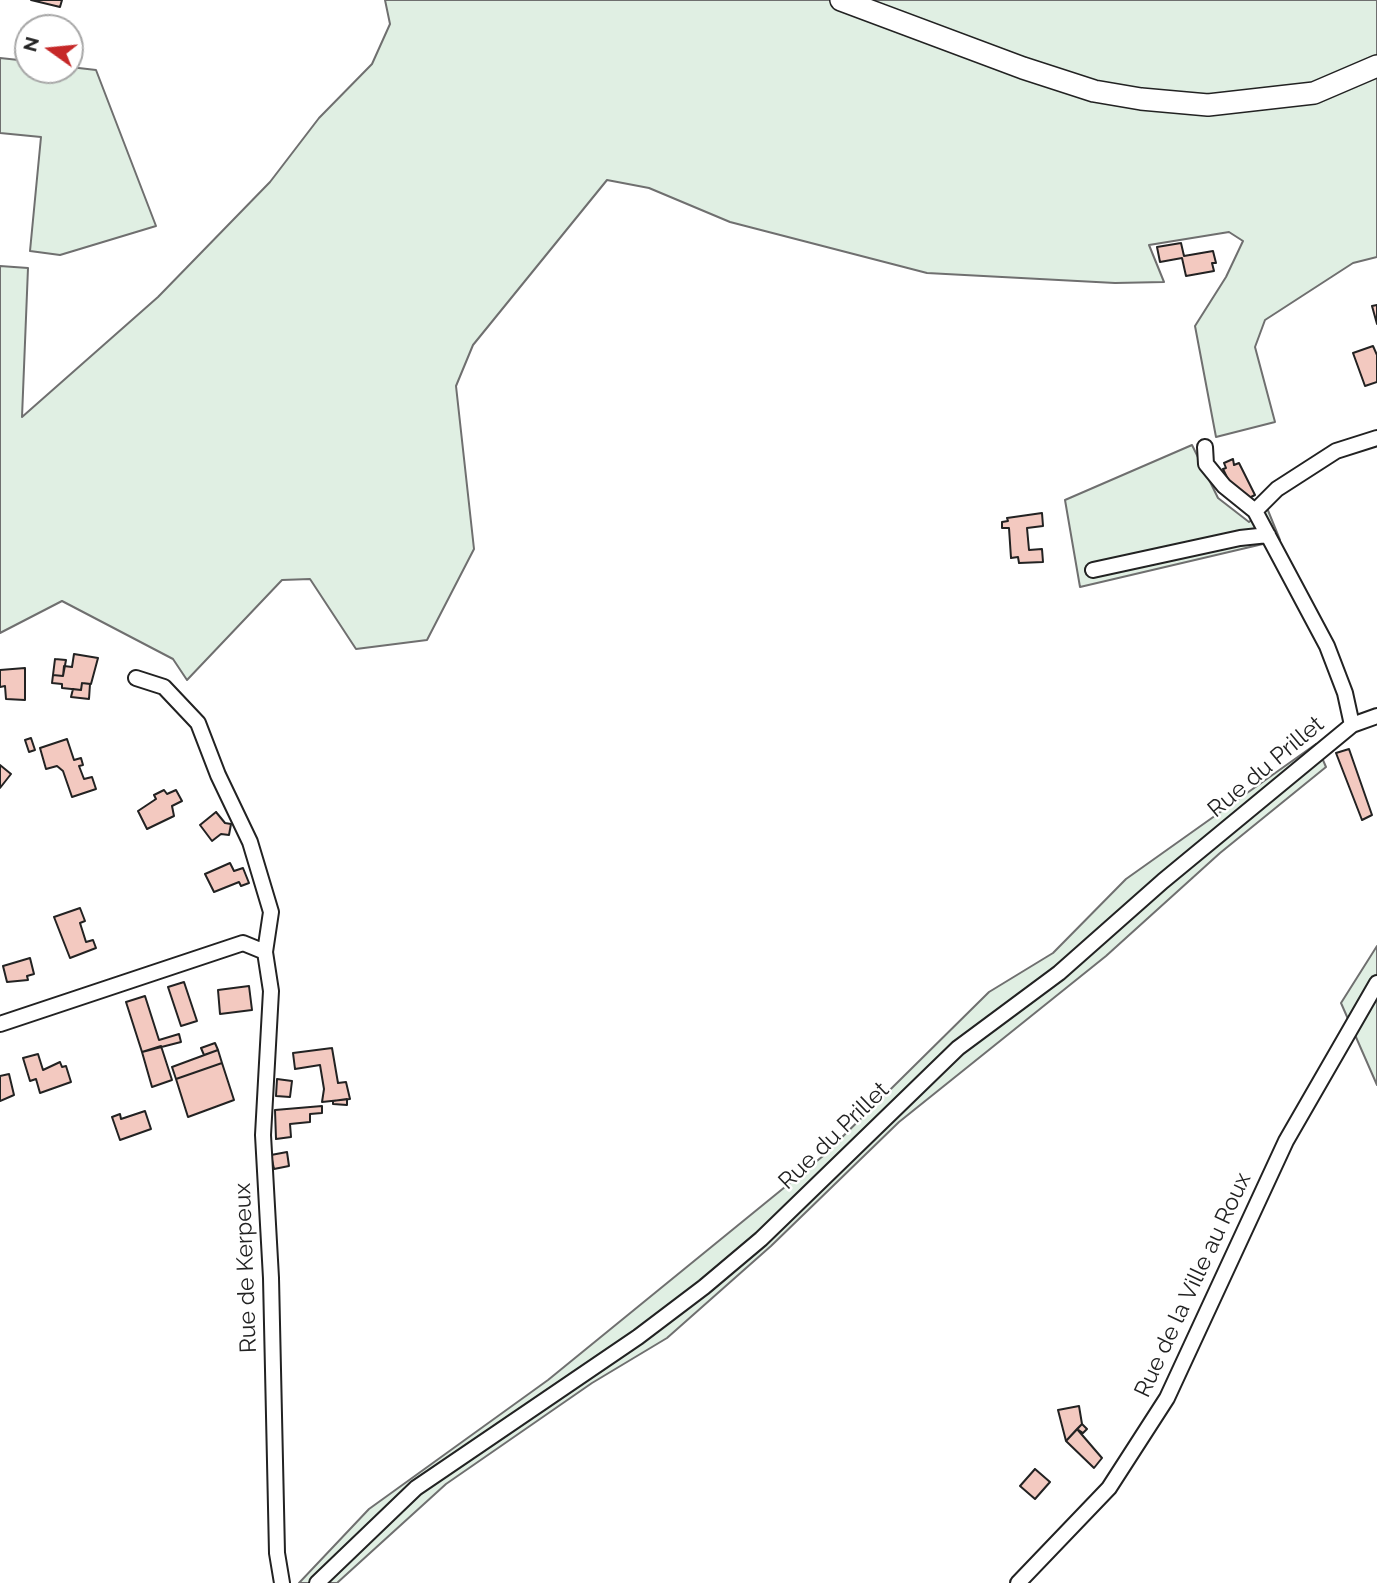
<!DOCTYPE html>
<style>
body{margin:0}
#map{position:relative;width:1377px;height:1583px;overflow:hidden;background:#fff;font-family:Raleway,sans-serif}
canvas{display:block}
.north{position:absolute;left:14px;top:14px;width:70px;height:70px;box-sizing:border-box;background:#fff;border:2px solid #a7a7a7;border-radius:50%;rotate:285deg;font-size:19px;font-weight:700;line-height:28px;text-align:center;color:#222}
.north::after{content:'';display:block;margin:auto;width:24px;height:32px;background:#c62828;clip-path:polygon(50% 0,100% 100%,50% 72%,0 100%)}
</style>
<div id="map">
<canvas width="1377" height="1583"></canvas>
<div class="north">N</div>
</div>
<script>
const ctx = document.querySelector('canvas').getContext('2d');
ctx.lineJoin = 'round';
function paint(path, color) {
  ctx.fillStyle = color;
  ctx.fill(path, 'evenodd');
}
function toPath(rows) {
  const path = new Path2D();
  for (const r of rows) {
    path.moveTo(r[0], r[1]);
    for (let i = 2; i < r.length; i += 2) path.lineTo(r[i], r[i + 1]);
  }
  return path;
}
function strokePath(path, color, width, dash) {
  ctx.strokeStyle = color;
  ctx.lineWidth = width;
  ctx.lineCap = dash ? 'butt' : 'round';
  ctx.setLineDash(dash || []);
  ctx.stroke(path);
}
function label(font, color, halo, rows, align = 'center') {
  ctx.font = font + ' Raleway,sans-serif';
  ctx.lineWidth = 5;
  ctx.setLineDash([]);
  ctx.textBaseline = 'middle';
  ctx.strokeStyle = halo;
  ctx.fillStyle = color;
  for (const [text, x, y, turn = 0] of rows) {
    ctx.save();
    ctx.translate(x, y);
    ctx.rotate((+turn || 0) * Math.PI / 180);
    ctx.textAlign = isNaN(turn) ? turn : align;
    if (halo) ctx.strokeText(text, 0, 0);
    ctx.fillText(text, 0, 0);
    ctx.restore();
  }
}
const green = toPath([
 [385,0,1377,0,1377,257,1353,263,1265,320,1255,347,1275,422,1216,437,1195,326,1226,277,1243,241,1229,232,1149,245,1164,282,1115,283,927,273,730,222,649,188,607,180,473,345,456,386,474,549,427,640,356,649,310,579,282,580,187,680,173,659,62,601,0,633,0,266,28,268,22,417,158,297,270,182,319,118,372,64,390,24,385,0],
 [0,58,28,61,28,70,70,70,70,67,96,70,156,226,60,255,30,251,41,137,0,133,0,58],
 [1192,445,1218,498,1249,522,1267,508,1280,540,1080,587,1065,500,1192,445],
 [1316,744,1326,767,1220,853,1106,956,899,1122,771,1246,667,1338,592,1383,446,1484,337,1583,299,1583,369,1509,548,1380,823,1156,989,992,1053,953,1126,879,1316,744],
 [1377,946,1377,1085,1341,1003,1377,946]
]);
const building = toPath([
 [31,0,62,0,60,7,31,0],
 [1181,243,1184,256,1213,251,1216,263,1212,263,1214,271,1186,276,1182,258,1160,262,1157,247,1181,243],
 [1377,305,1377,324,1372,306,1377,305],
 [1373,346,1377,355,1377,382,1365,386,1353,353,1373,346],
 [1233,459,1234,465,1239,463,1255,495,1243,501,1235,494,1223,469,1226,468,1224,463,1233,459],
 [1042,513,1043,526,1027,528,1029,550,1042,549,1043,562,1019,563,1018,557,1011,558,1009,528,1002,528,1002,522,1008,521,1007,518,1042,513],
 [74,654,98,658,91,684,82,683,81,690,62,688,62,684,52,683,53,675,63,676,64,666,72,667,74,654],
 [55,659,66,660,63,676,53,675,55,659],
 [25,668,25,700,6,699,5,686,0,687,0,670,25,668],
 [82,683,90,684,89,699,71,697,73,689,81,690,82,683],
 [31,738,35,750,29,752,25,740,31,738],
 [67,739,74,760,81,758,83,765,79,766,84,779,92,777,96,789,72,797,63,771,57,766,46,769,40,748,67,739],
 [1349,749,1372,815,1362,820,1336,753,1349,749],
 [0,765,11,774,0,788,0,765],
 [164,790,167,794,176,790,182,801,172,806,174,816,147,829,138,811,156,799,154,795,164,790],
 [216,812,225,823,231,824,229,835,221,834,212,841,200,825,216,812],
 [230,863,234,871,243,868,249,883,241,886,239,882,214,892,205,874,230,863],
 [80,908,85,921,80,923,86,942,93,940,96,948,70,958,54,917,80,908],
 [30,958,34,974,27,976,28,980,7,982,3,966,30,958],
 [184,982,197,1021,181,1026,168,987,184,982],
 [249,986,252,1010,220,1014,218,990,249,986],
 [145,996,159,1040,179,1034,181,1042,142,1052,126,1002,145,996],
 [215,1043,218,1050,204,1055,201,1048,215,1043],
 [161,1046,172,1080,152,1087,142,1052,161,1046],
 [332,1048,338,1083,346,1082,350,1099,322,1102,324,1089,320,1065,295,1069,293,1053,332,1048],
 [218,1050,222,1063,176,1079,172,1067,218,1050],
 [38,1054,43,1070,60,1062,62,1067,66,1066,71,1082,40,1093,36,1079,30,1081,23,1058,38,1054],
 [222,1063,234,1100,188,1117,176,1079,222,1063],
 [9,1074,14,1095,0,1101,0,1076,9,1074],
 [277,1079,292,1081,290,1097,276,1096,277,1079],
 [347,1099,347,1105,333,1104,333,1101,347,1099],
 [322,1106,322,1113,310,1114,310,1122,290,1124,291,1137,276,1139,275,1110,322,1106],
 [145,1111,151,1129,120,1140,112,1117,120,1114,121,1119,145,1111],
 [287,1152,289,1166,274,1169,271,1155,287,1152],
 [1079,1406,1082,1424,1066,1441,1058,1410,1079,1406],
 [1082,1424,1087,1429,1083,1433,1077,1429,1082,1424],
 [1077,1429,1102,1458,1094,1468,1066,1441,1077,1429],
 [1035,1469,1050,1482,1035,1499,1020,1486,1035,1469]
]);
const street = toPath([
 [1205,447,1206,464,1224,486,1255,511],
 [1093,570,1240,538,1268,535],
 [136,678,164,687,198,723,218,775,250,842,271,912,265,952],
 [1352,725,1345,693,1327,646,1255,511,1277,489,1336,451,1377,438],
 [0,1024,243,943,265,952,271,991,263,1135,271,1278,277,1553,282,1583],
 [317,1583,416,1488,638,1337,704,1287,761,1239,958,1048,1059,973,1163,881,1352,725,1377,716],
 [1018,1583,1109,1488,1167,1398,1286,1141,1377,983]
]);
const secondary = toPath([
 [841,0,1023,68,1094,91,1141,99,1208,105,1314,93,1377,66]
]);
const streetNames = [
 ["Rue du Prillet",1266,767,-40],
 ["Rue du Prillet",834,1136,-44],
 ["Rue de Kerpeux",246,1268,-92],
 ["Rue de la Ville au Roux",1193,1285,-65]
];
paint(green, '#e0efe3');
strokePath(green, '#6f6f6f', 2);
paint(building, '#f3c9c0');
strokePath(building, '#222', 2);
strokePath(street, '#222', 18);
strokePath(secondary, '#222', 24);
strokePath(street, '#fff', 14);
strokePath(secondary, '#fff', 21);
label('23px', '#222', '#fff', streetNames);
</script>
